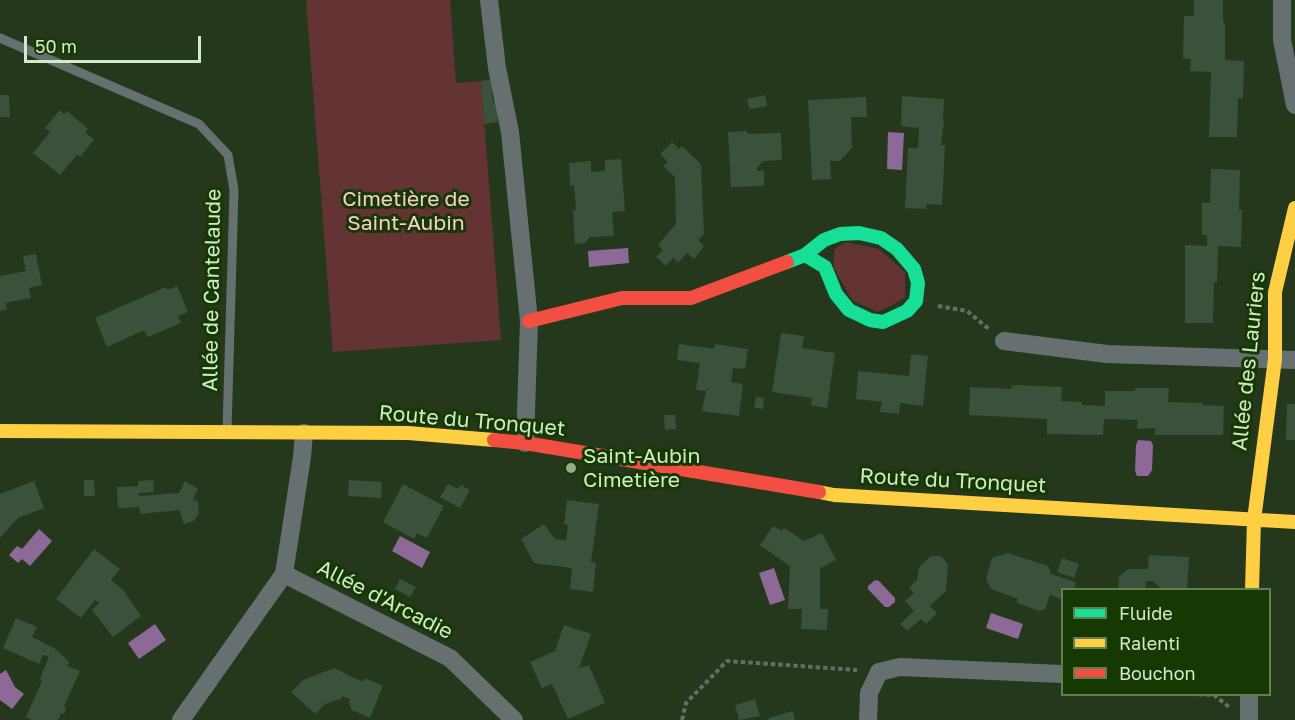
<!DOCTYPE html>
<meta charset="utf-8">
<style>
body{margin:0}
#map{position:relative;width:1295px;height:720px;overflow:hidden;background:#25381c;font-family:"Golos Text",sans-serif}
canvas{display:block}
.legend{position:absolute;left:1061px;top:588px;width:210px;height:108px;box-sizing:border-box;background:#163904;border:2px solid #618052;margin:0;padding:8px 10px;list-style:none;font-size:18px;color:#d1ebc8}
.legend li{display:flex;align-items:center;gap:12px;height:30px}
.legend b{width:30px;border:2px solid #618052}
.scale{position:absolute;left:24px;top:36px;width:177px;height:27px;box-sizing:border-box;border:3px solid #d1ebc8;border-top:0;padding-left:8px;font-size:18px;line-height:21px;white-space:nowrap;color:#d1ebc8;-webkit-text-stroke:4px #163904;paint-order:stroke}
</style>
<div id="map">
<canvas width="1295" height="720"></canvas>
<ul class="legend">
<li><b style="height:8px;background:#16e098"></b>Fluide</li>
<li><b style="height:8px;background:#ffcf43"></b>Ralenti</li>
<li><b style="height:8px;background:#f24e42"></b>Bouchon</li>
</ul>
<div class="scale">50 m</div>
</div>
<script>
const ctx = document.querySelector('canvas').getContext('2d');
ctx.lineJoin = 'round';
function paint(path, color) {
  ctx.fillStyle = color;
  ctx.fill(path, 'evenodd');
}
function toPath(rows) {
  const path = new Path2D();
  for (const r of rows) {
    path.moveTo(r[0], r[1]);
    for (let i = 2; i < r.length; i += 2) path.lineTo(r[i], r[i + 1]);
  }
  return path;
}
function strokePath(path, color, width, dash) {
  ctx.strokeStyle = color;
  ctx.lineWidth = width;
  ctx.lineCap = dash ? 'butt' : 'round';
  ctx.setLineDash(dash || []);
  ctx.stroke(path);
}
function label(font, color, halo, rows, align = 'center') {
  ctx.font = font + ' "Golos Text",sans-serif';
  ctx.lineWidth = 6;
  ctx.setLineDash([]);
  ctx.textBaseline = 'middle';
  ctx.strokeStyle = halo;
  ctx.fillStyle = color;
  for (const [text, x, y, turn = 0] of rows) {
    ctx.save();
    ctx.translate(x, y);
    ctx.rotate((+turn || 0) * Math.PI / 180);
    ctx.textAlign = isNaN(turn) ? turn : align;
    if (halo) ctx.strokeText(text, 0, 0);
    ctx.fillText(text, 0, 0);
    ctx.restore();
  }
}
const green = toPath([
 [306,0,450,0,456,83,481,81,501,340,333,352],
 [846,242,879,249,905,272,905,298,878,312,852,300,834,268,834,251,837,247]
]);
const water = toPath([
 [888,132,904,133,902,170,887,169],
 [628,248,629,263,589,267,588,251],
 [1138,440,1151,441,1153,445,1152,470,1148,476,1137,476,1135,471,1136,445],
 [39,529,52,541,30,566,22,559,18,563,9,555,17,546,22,549],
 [400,536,430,552,422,568,392,551],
 [774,568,785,600,770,605,759,573],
 [875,580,879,581,895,598,895,602,889,607,885,607,868,589,868,586],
 [991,613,1023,624,1018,639,986,628],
 [155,624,166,640,139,659,128,643],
 [6,670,15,687,24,694,12,709,0,700,0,674]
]);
const building = toPath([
 [1194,0,1223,0,1223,22,1225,23,1225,60,1244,61,1243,98,1238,98,1237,137,1209,137,1211,72,1190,71,1191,59,1183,58,1184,16,1194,16],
 [491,79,493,103,496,102,498,122,484,124,481,81],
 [0,95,9,95,10,117,0,117],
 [765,95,767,106,749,109,747,99],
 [902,96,944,99,943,120,944,121,941,145,945,145,942,205,926,204,926,209,905,208,908,148,918,148,919,128,901,126],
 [866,97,867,117,851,117,852,148,840,161,830,161,831,179,812,180,808,100],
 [60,110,64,114,67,111,88,129,85,132,94,140,80,157,77,155,60,175,33,153,50,132,45,128],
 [747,131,747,134,781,133,782,160,763,161,757,168,757,171,764,170,764,186,731,187,728,132],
 [672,142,679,149,682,146,701,164,704,234,698,240,704,246,694,259,687,253,678,263,673,258,666,266,656,257,663,250,658,245,676,224,675,177,663,166,668,162,660,154],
 [621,159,625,211,612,212,614,236,590,237,585,243,575,244,573,210,576,210,574,185,570,186,569,163,591,161,591,172,605,171,605,160],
 [1211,169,1240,170,1239,210,1242,210,1241,247,1218,246,1217,282,1214,282,1213,323,1185,323,1185,245,1207,246,1207,235,1202,235,1202,203,1210,203],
 [36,254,42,285,29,288,31,298,5,303,7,309,0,311,0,276,26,271,23,256],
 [177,286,188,312,178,316,181,323,148,337,144,330,107,347,95,318,166,287,168,290],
 [781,333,804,336,802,348,835,353,827,408,811,405,812,398,772,392],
 [679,344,714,349,715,344,748,349,745,369,733,368,731,382,743,384,739,416,702,411,706,391,696,390,700,363,677,360],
 [911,354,928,356,923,406,900,403,899,414,880,412,882,402,856,399,858,371,909,376],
 [1012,385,1062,387,1061,401,1082,402,1082,405,1105,406,1105,391,1135,391,1135,388,1169,388,1168,402,1202,403,1202,405,1224,406,1223,435,1155,435,1155,428,1137,429,1138,420,1104,419,1103,435,1047,434,1047,419,969,415,970,387,1011,389],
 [756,397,764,398,763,409,754,408],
 [1287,404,1295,404,1295,440,1286,440],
 [664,415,675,415,676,429,665,430],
 [84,480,94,480,95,496,84,496],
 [153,480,154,492,139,493,139,496,179,493,185,481,198,489,193,499,198,502,199,513,194,521,184,524,179,510,140,514,139,507,118,508,117,487,138,486,138,481],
 [349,480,382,482,381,498,348,496],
 [34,481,44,508,18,518,0,538,0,494],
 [403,484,444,506,427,538,417,533,414,539,383,522],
 [448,484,458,489,461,485,470,490,460,508,440,497],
 [567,500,599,504,591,562,596,563,593,592,570,589,572,568,534,563,521,539,544,524,555,539,566,540,568,525,564,524],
 [773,526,782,531,784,528,804,541,822,533,836,560,820,568,820,609,828,609,827,630,801,629,802,609,788,609,790,566,760,545],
 [94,549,120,569,111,580,123,590,141,616,113,637,92,610,99,603,95,600,81,618,56,599],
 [1008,553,1048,566,1051,574,1076,582,1074,590,1062,590,1062,599,1050,595,1045,609,1039,611,1017,603,1018,599,991,589,986,579,992,558],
 [1149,555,1189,557,1187,590,1162,590,1153,581,1146,581,1146,590,1118,590,1119,577,1128,569,1148,569],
 [931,556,941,556,948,564,946,591,930,606,937,613,926,624,921,619,907,631,900,624,914,611,905,601,914,593,909,588,917,580,919,567],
 [1062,558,1079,564,1074,578,1057,572],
 [400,579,416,587,410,597,395,589],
 [16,618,37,627,32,637,54,648,69,662,67,666,80,671,64,706,66,708,64,714,61,713,58,720,32,720,26,717,42,681,40,679,49,657,43,655,39,664,3,648],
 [564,625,591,634,579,668,589,665,605,703,568,719,552,684,542,688,530,662,555,651],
 [334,668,363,682,365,678,383,686,370,718,352,710,349,703,350,699,342,696,341,699,325,704,315,714,291,692,303,680],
 [755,699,760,716,739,720,735,705],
 [793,711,795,720,769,720,769,718]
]);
const path = toPath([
 [938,306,967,311,989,329],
 [1191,694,1214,695,1229,707],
 [682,720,686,703,727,661,857,670]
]);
const lane = toPath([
 [0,38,199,124,228,155,234,190,227,430]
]);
const street = toPath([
 [489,0,497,68,510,132,529,321,525,443],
 [1282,0,1282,40,1295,105],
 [1004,341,1107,354,1295,360],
 [284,574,450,658,514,720],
 [1249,694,1249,720],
 [181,720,284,574,302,457,304,433],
 [868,720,869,693,879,672,900,667,1062,674]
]);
const fast = toPath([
 [787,262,805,255,824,240,840,234,859,233,881,238,897,249,914,269,918,283,916,301,907,311,883,322,870,320,849,310,836,294,825,267,805,255]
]);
const slow = toPath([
 [0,431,408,433,494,440],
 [819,492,834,495,1295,522],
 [1252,590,1254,520,1275,359,1275,292,1295,208]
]);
const jam = toPath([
 [529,321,622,298,691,298,787,262],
 [494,440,525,443,819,492]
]);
const markers = [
 [571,468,6,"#95ac8c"]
];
const parkNames = [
 ["Cimetière de",406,199],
 ["Saint-Aubin",406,223]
];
const streetNames = [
 ["Allée de Cantelaude",212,290,-89],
 ["Allée des Lauriers",1249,361,-84],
 ["Route du Tronquet",472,421,5],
 ["Route du Tronquet",953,481,3],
 ["Allée d'Arcadie",385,600,27]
];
const poiNames = [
 ["Saint-Aubin",583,456],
 ["Cimetière",583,480]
];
paint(green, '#633433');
paint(water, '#8d6998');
paint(building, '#3b513c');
strokePath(path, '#626e67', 4, [4.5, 3]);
strokePath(lane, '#667070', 9);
strokePath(street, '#667070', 18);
strokePath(fast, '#16e098', 14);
strokePath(slow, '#ffcf43', 14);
strokePath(jam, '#f24e42', 14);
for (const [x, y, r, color] of markers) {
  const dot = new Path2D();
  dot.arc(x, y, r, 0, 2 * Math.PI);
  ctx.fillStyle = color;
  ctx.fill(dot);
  strokePath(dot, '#163904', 2);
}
label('21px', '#f8cdcd', '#163904', parkNames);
label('21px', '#d1ebc8', '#163904', streetNames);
label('21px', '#d1ebc8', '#163904', poiNames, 'left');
</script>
